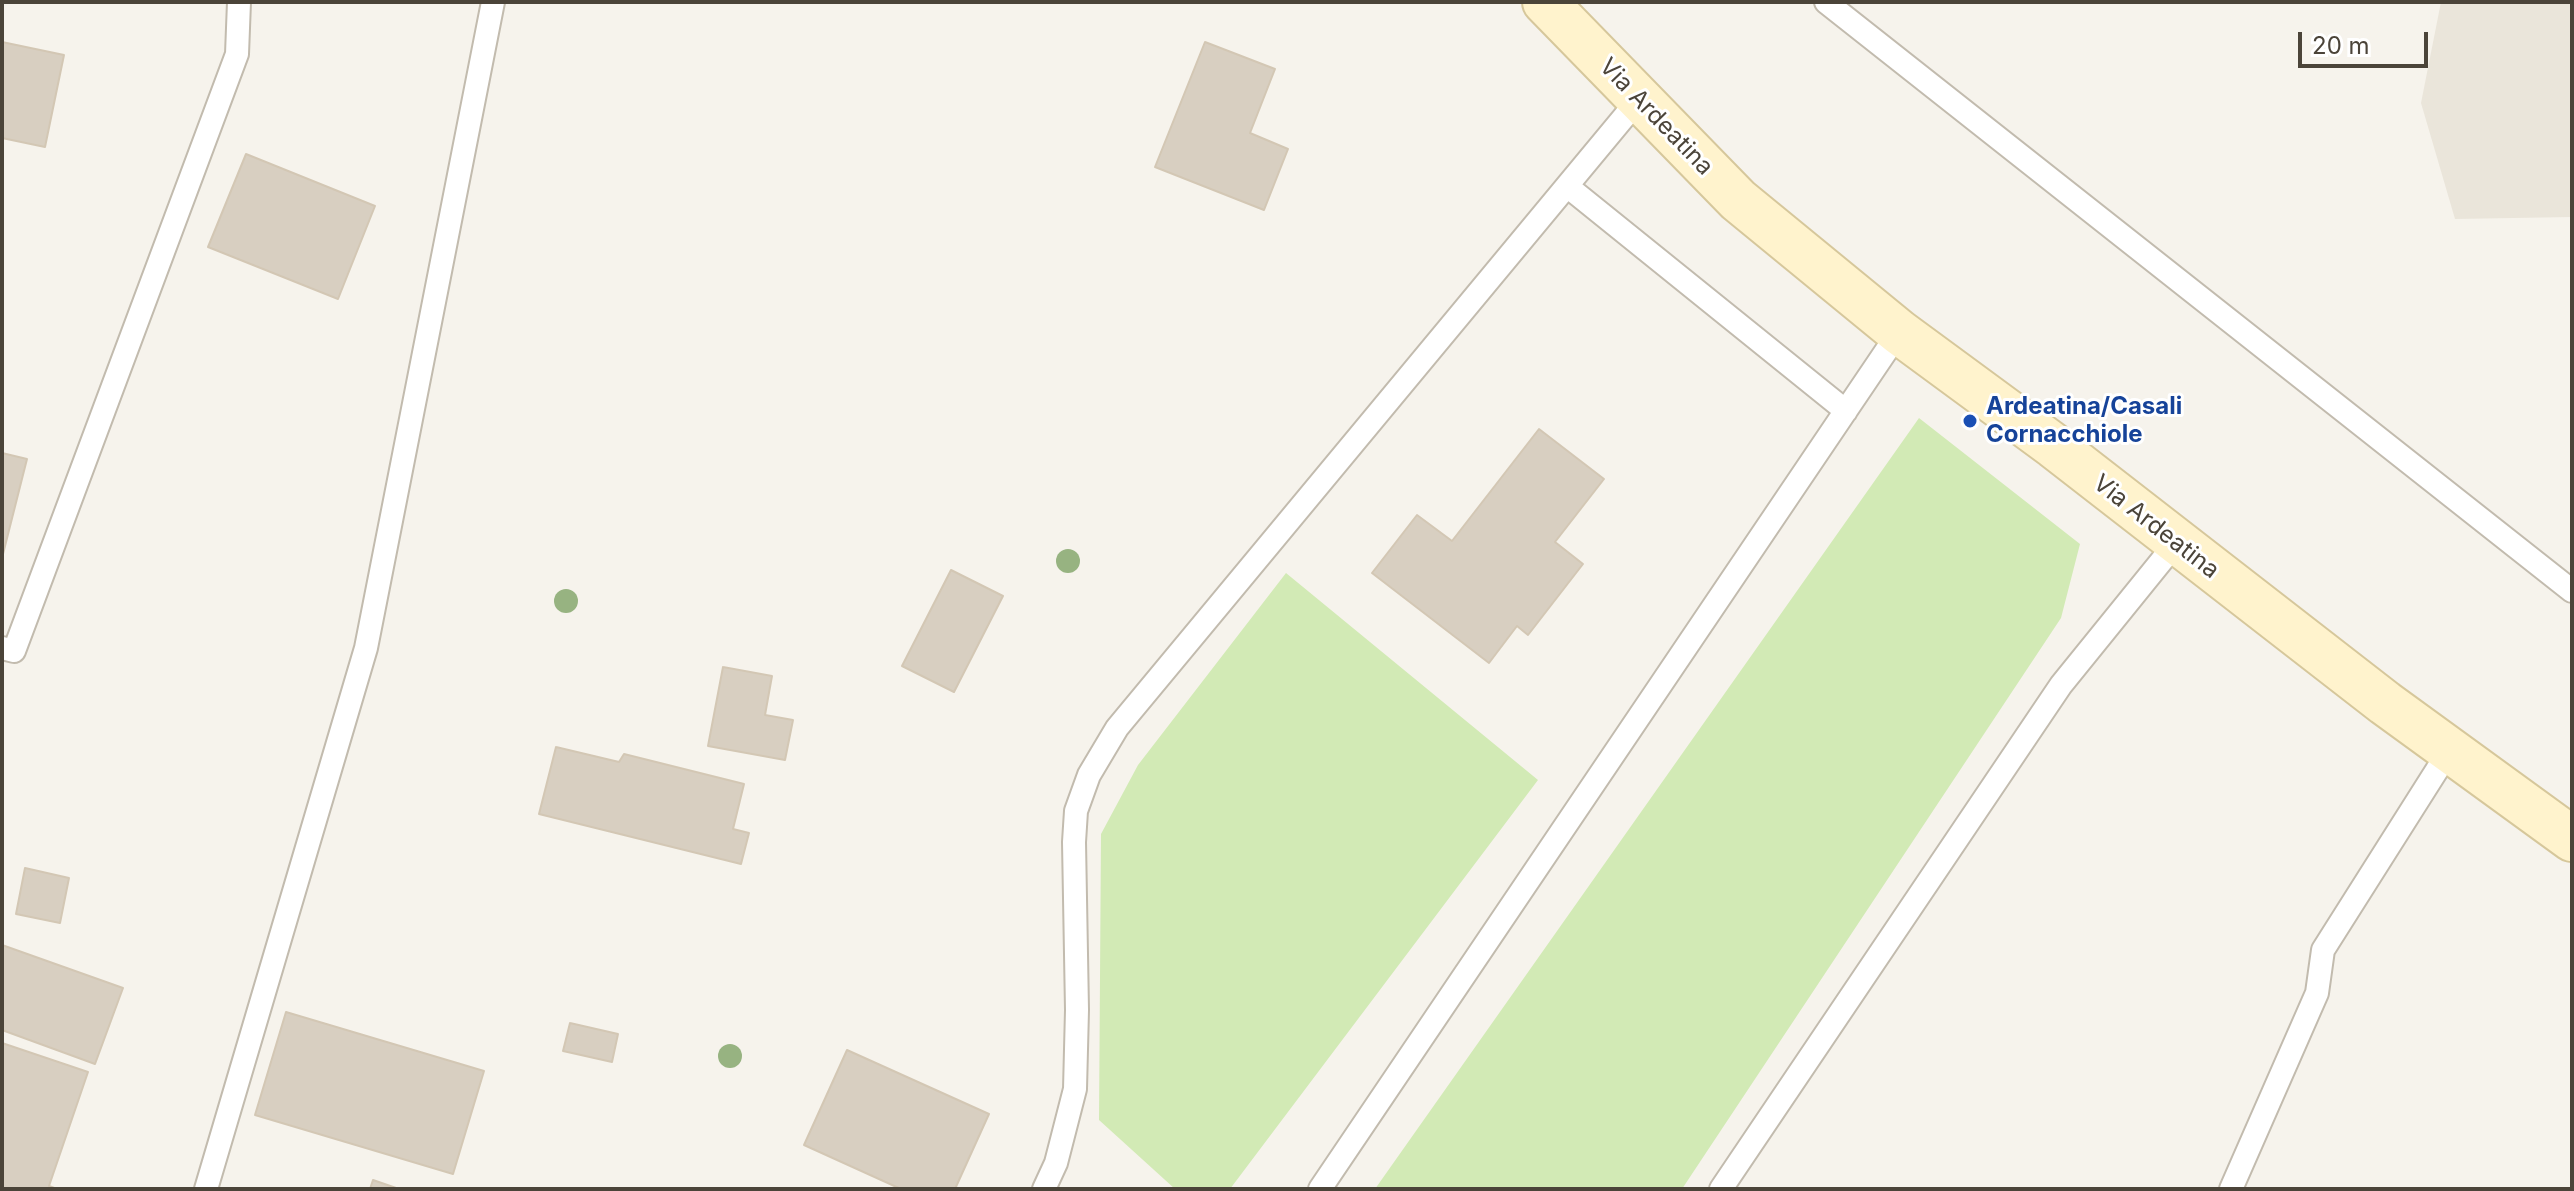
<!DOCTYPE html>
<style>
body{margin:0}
#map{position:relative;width:2574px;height:1191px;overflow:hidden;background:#f6f3ec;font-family:Inter,sans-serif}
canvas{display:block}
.frame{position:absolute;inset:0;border:4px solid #4b4439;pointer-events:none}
.scale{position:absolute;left:2298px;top:32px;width:130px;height:36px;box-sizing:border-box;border:4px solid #4b4439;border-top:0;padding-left:10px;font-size:24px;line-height:28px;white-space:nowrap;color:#4b4439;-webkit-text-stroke:6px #fff;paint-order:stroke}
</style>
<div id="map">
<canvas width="2574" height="1191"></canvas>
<div class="frame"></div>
<div class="scale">20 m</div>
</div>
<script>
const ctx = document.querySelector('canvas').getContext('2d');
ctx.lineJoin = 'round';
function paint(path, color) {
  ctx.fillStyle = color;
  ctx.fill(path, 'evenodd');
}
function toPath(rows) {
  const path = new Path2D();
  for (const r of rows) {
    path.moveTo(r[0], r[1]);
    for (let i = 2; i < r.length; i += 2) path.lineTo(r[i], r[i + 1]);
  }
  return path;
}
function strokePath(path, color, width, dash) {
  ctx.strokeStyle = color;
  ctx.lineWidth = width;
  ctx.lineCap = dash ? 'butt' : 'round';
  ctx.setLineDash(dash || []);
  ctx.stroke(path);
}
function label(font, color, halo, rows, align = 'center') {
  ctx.font = font + ' Inter,sans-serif';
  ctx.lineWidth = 6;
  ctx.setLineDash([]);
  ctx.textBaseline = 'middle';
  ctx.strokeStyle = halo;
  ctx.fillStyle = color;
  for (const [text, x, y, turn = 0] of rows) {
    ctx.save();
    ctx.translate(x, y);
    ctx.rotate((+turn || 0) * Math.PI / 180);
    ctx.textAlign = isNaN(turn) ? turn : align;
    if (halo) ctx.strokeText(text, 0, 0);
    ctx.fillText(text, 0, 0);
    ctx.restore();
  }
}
const residential = toPath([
 [2441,2,2572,2,2572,217,2455,219,2421,103]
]);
const green = toPath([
 [1919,418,2080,544,2061,618,1682,1189,1375,1189],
 [1286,573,1538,780,1230,1189,1175,1189,1099,1120,1101,834,1138,765]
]);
const building = toPath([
 [2,42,64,55,45,147,2,138,2,42],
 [1205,42,1275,69,1250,133,1288,149,1264,210,1155,167,1205,42],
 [246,154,375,206,338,299,208,247,246,154],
 [1539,429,1604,479,1555,542,1583,564,1528,635,1517,626,1489,663,1372,573,1417,515,1452,541,1539,429],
 [2,453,27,459,2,558,2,453],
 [951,570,1003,596,954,692,902,666,951,570],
 [723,667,772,676,765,715,793,720,785,760,708,746,723,667],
 [556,747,619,762,624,754,744,784,733,829,749,833,741,864,539,814,556,747],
 [25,868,69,878,60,923,16,914,25,868],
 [2,945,123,988,95,1064,2,1030,2,945],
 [286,1012,484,1071,453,1174,255,1115,286,1012],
 [570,1023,618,1034,612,1062,563,1051,570,1023],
 [2,1043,88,1072,49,1186,57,1189,2,1189,2,1043],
 [847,1050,989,1114,955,1189,901,1189,804,1145,847,1050],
 [373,1180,399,1189,370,1189,373,1180]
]);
const lane = toPath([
 [1826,2,2572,591],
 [1567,186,1846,411],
 [2,648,14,651,237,54,239,2],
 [206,1189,366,648,493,2],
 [1044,1189,1056,1163,1075,1089,1077,1010,1074,842,1076,811,1089,775,1117,728,1639,99],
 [1320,1189,1899,332],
 [1721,1189,2061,685,2176,543],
 [2231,1189,2317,993,2323,950,2449,751]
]);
const secondary = toPath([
 [1545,2,1738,200,1899,332,2054,446,2385,703,2572,839]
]);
const trees = [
 [1068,561],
 [566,601],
 [730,1056]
];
const markers = [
 [1970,421,8,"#1a4fb4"]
];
const streetNames = [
 ["Via Ardeatina",1656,117,46],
 ["Via Ardeatina",2156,527,38]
];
const transitNames = [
 ["Ardeatina/Casali",1986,407],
 ["Cornacchiole",1986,435]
];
paint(residential, '#eae5da');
paint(green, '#d2eab5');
paint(building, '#d8cfc1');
strokePath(building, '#d3c7b4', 2);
strokePath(lane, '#c2bbae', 26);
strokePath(secondary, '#d6c79b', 48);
strokePath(lane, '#fff', 22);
strokePath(secondary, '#fff3cd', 44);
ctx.fillStyle = '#97b381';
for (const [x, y] of trees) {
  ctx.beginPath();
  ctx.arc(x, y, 12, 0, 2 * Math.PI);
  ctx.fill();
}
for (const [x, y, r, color] of markers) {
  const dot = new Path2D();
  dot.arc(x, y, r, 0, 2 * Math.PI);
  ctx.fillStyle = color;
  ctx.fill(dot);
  strokePath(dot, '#fff', 3);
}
label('24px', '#4b4439', '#fff', streetNames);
label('bold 24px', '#164399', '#fff', transitNames, 'left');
</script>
